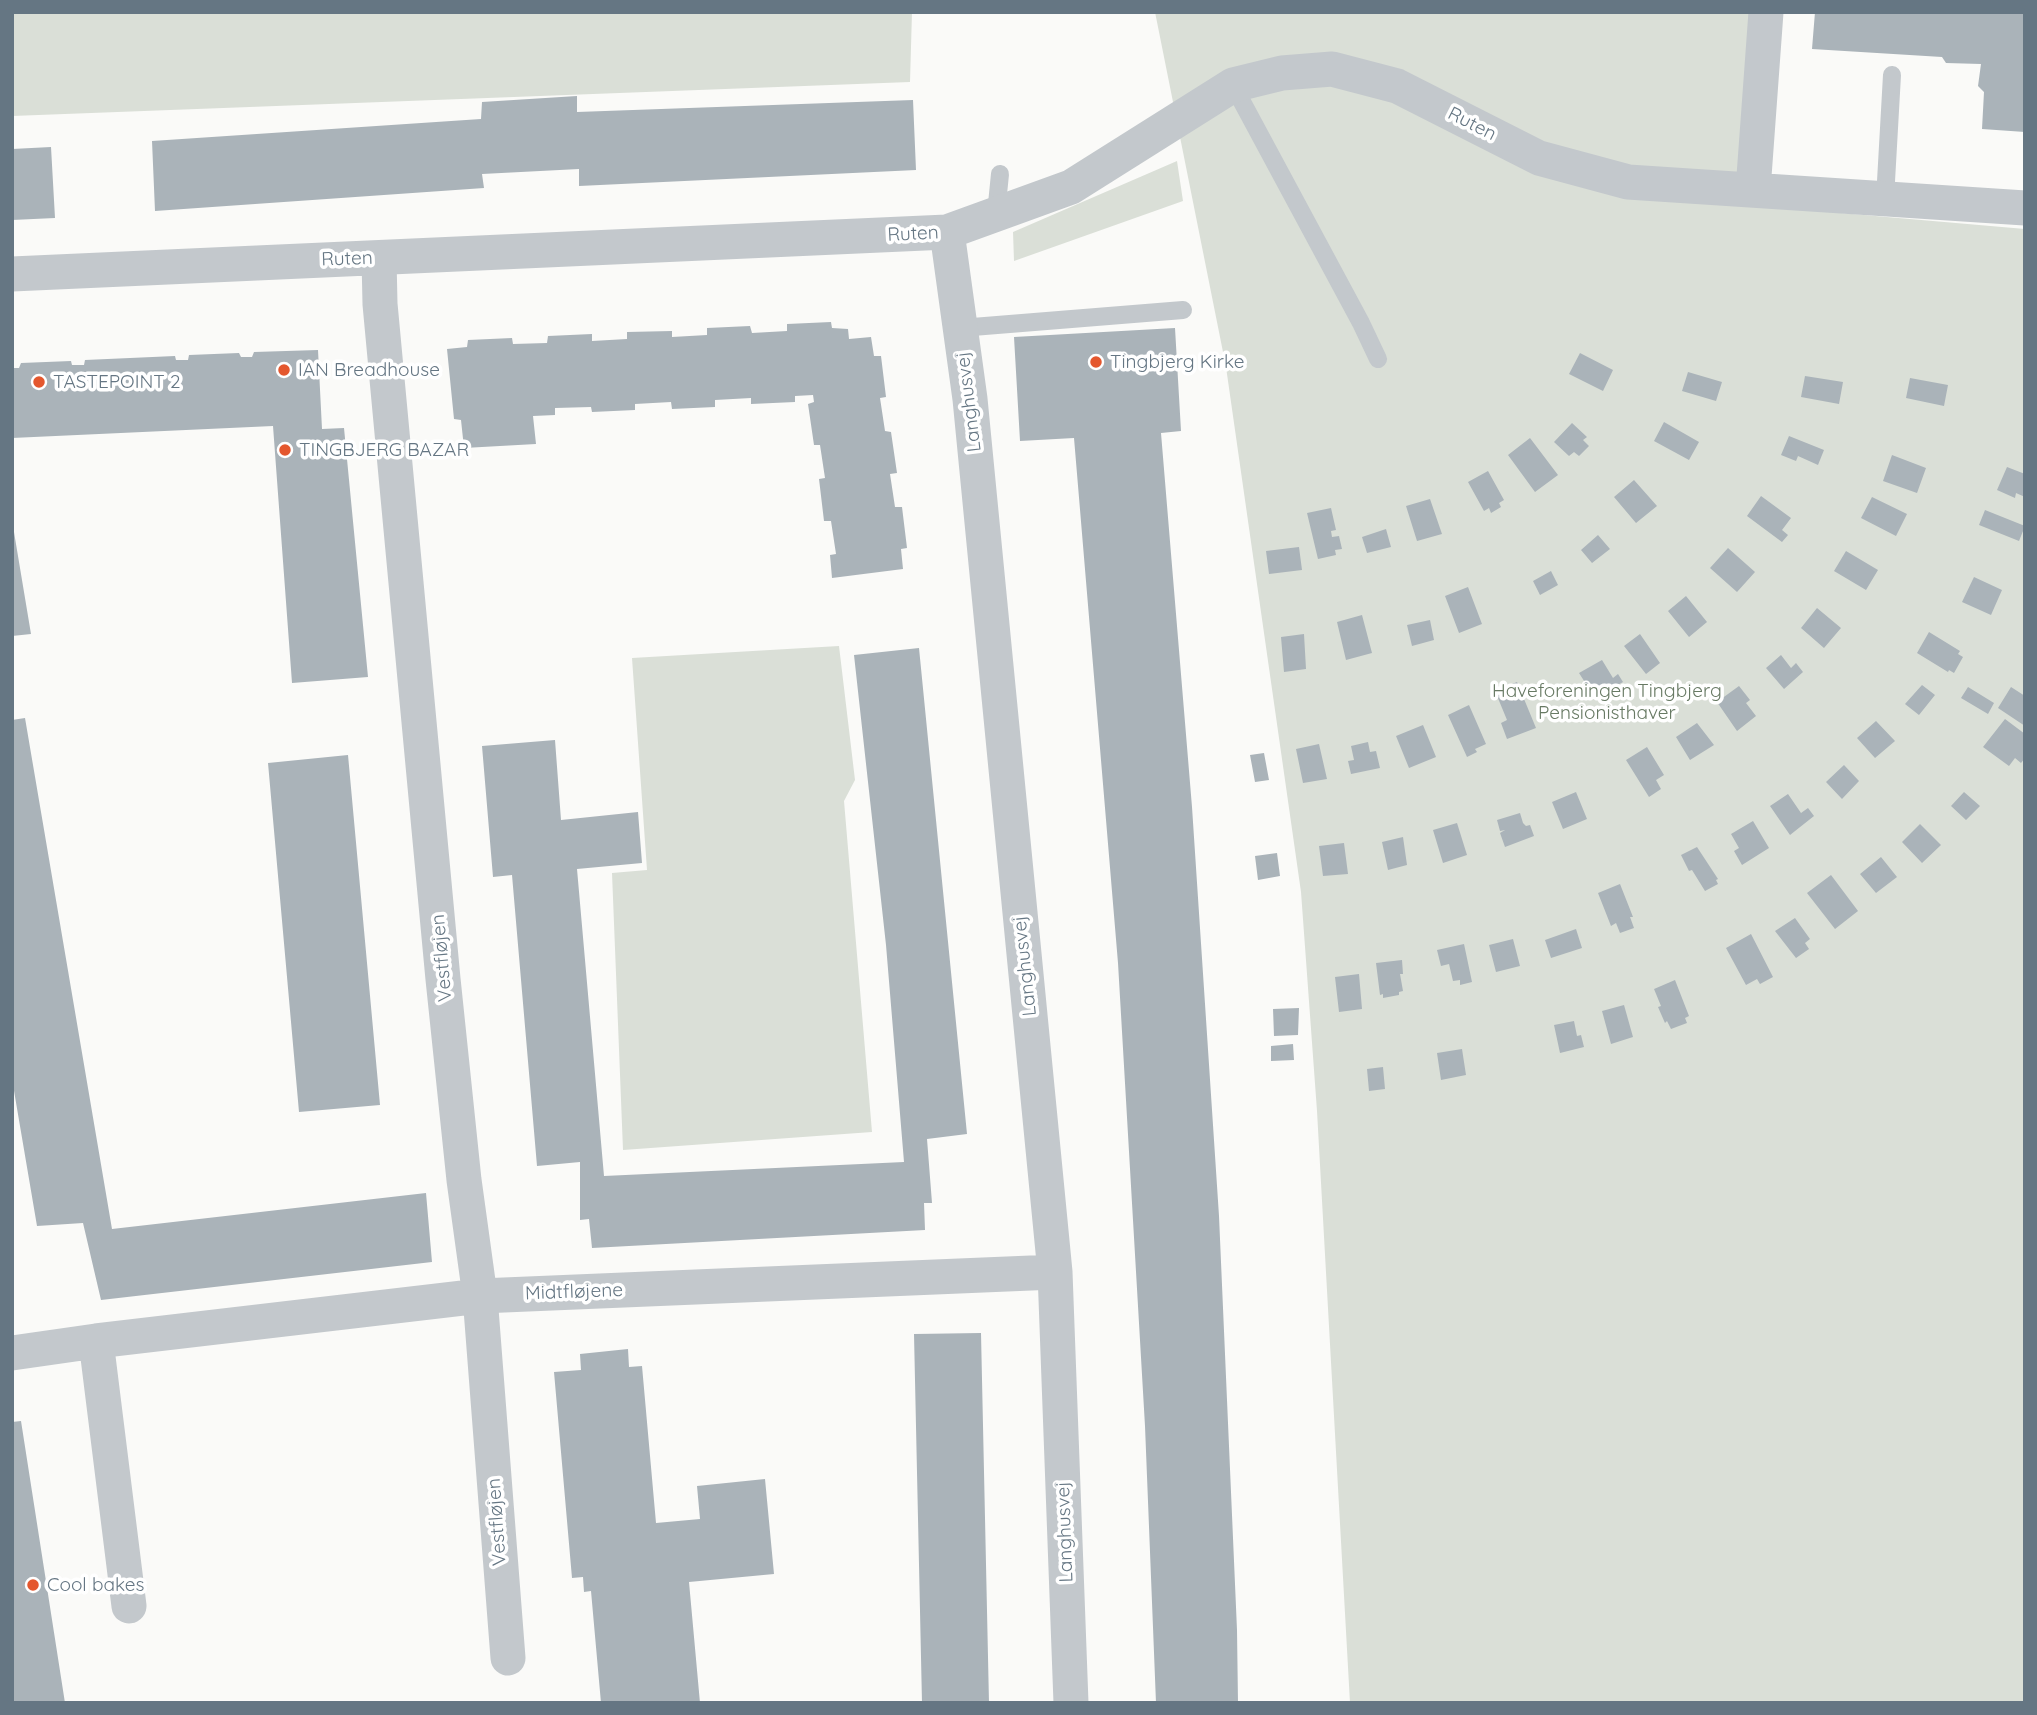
<!DOCTYPE html>
<meta charset="utf-8">
<style>
body{margin:0}
#map{position:relative;width:2037px;height:1715px;overflow:hidden;background:#fafaf8;font-family:Quicksand,sans-serif}
canvas{display:block}
.frame{position:absolute;inset:0;border:14px solid #657683;pointer-events:none}
</style>
<div id="map">
<canvas width="2037" height="1715"></canvas>
<div class="frame"></div>
</div>
<script>
const ctx = document.querySelector('canvas').getContext('2d');
ctx.lineJoin = 'round';
function paint(path, color) {
  ctx.fillStyle = color;
  ctx.fill(path, 'evenodd');
}
function toPath(rows) {
  const path = new Path2D();
  for (const r of rows) {
    path.moveTo(r[0], r[1]);
    for (let i = 2; i < r.length; i += 2) path.lineTo(r[i], r[i + 1]);
  }
  return path;
}
function strokePath(path, color, width, dash) {
  ctx.strokeStyle = color;
  ctx.lineWidth = width;
  ctx.lineCap = dash ? 'butt' : 'round';
  ctx.setLineDash(dash || []);
  ctx.stroke(path);
}
function label(font, color, halo, rows, align = 'center') {
  ctx.font = font + ' Quicksand,sans-serif';
  ctx.lineWidth = 7;
  ctx.setLineDash([]);
  ctx.textBaseline = 'middle';
  ctx.strokeStyle = halo;
  ctx.fillStyle = color;
  for (const [text, x, y, turn = 0] of rows) {
    ctx.save();
    ctx.translate(x, y);
    ctx.rotate((+turn || 0) * Math.PI / 180);
    ctx.textAlign = isNaN(turn) ? turn : align;
    if (halo) ctx.strokeText(text, 0, 0);
    ctx.fillText(text, 0, 0);
    ctx.restore();
  }
}
const green = toPath([
 [12,12,912,12,910,82,12,116],
 [1155,12,1750,12,1737,204,2025,229,2025,1703,1350,1703,1317,1111,1301,892,1226,367],
 [1177,161,1183,201,1014,261,1013,232],
 [839,646,855,780,844,801,872,1132,623,1150,612,873,647,870,632,658]
]);
const building = toPath([
 [1815,12,2025,12,2025,132,1982,129,1984,92,1978,86,1981,64,1946,63,1942,57,1812,49],
 [577,96,577,112,913,100,916,170,579,186,579,169,482,174,484,188,155,211,152,141,481,119,482,102],
 [51,147,55,218,12,220,12,149],
 [831,322,832,328,848,329,849,339,871,337,874,356,881,356,886,397,880,398,885,431,891,432,897,473,890,474,895,507,902,507,907,548,901,549,903,569,832,578,830,555,836,554,831,521,824,521,819,479,825,478,820,445,814,445,808,404,814,402,813,395,795,396,795,402,751,404,751,398,715,400,715,407,672,409,671,402,635,404,635,410,592,412,591,407,555,408,555,415,533,416,536,444,464,448,461,420,454,419,447,349,467,347,468,340,512,338,513,344,547,343,548,336,592,334,592,341,627,339,627,332,672,331,672,337,707,335,707,328,750,326,752,333,787,331,787,324],
 [1175,328,1181,431,1161,433,1192,807,1219,1216,1237,1630,1238,1703,1156,1703,1145,1426,1118,963,1074,438,1020,441,1014,337],
 [318,350,322,429,344,428,368,677,292,683,273,426,12,438,12,368,19,368,21,363,71,361,72,365,84,365,85,360,175,356,176,360,188,360,189,355,239,353,241,357,252,357,254,352],
 [1580,353,1613,370,1603,391,1569,374],
 [1688,372,1722,382,1716,401,1682,391],
 [1805,376,1843,382,1839,404,1801,397],
 [1910,378,1948,385,1944,406,1906,398],
 [1664,422,1699,442,1689,460,1654,441],
 [1572,423,1587,437,1583,440,1589,446,1579,456,1574,452,1569,456,1554,442],
 [1789,436,1824,450,1818,465,1798,456,1796,461,1781,455],
 [1530,438,1558,475,1535,492,1508,455],
 [1892,455,1926,468,1917,493,1883,481],
 [2007,467,2025,474,2025,497,2016,493,2015,498,1997,490],
 [1488,471,1504,500,1499,503,1501,507,1491,513,1489,508,1484,511,1468,482],
 [1634,480,1657,506,1636,523,1614,497],
 [1761,496,1791,518,1782,530,1788,535,1782,542,1747,516],
 [1872,497,1907,514,1896,536,1861,518],
 [1430,499,1442,534,1417,541,1406,506],
 [1331,508,1336,530,1331,531,1332,537,1339,536,1342,549,1335,550,1336,555,1318,559,1307,513],
 [1985,510,2025,526,2019,541,1979,525],
 [1386,529,1391,547,1367,553,1362,537],
 [14,532,31,634,12,636,12,533],
 [1598,535,1610,549,1592,563,1581,550],
 [1299,547,1302,570,1269,574,1266,551],
 [1728,548,1755,572,1737,592,1710,568],
 [1846,551,1878,570,1866,590,1834,571],
 [1551,571,1558,585,1540,595,1533,581],
 [1974,577,2002,590,1991,615,1962,602],
 [1468,587,1482,624,1459,633,1445,596],
 [1686,596,1707,622,1689,637,1668,611],
 [1817,608,1841,628,1824,648,1801,628],
 [1362,615,1372,653,1346,660,1337,622],
 [1430,620,1434,640,1412,646,1407,625],
 [1929,632,1960,651,1958,654,1963,657,1954,673,1949,670,1948,672,1917,653],
 [1304,634,1306,669,1284,672,1281,637],
 [1640,634,1660,663,1646,674,1624,646],
 [919,648,967,1134,927,1139,932,1203,924,1203,925,1230,592,1248,589,1219,580,1220,580,1162,537,1166,512,875,493,877,482,746,555,740,561,820,638,812,642,863,577,869,604,1176,904,1162,886,945,854,655],
 [1781,655,1791,668,1796,663,1803,672,1784,689,1766,668],
 [1602,660,1613,678,1618,674,1623,682,1595,698,1579,673],
 [1517,682,1536,728,1507,739,1501,723,1507,720,1495,691],
 [1922,685,1935,695,1919,715,1905,704],
 [1739,686,1750,700,1746,703,1756,716,1737,731,1717,702],
 [1968,687,1994,703,1988,714,1961,698],
 [2011,687,2025,696,2025,726,1998,708],
 [1469,705,1486,744,1475,749,1477,752,1467,757,1448,715],
 [25,718,112,1229,426,1193,432,1262,101,1300,83,1223,37,1226,12,1079,12,720],
 [2005,719,2025,734,2025,758,2021,763,2015,758,2009,766,1983,747],
 [1876,721,1895,741,1875,758,1857,738],
 [1697,723,1714,745,1690,760,1676,737],
 [1423,725,1436,757,1409,768,1396,736],
 [1368,742,1370,752,1376,751,1380,768,1351,774,1348,761,1354,760,1351,746],
 [1319,744,1327,779,1303,783,1296,749],
 [1647,747,1664,775,1656,780,1661,789,1649,797,1626,760],
 [1264,753,1269,780,1255,782,1250,755],
 [348,755,380,1105,299,1112,268,763],
 [1844,765,1859,781,1842,799,1826,782],
 [1576,792,1587,819,1563,829,1552,802],
 [1964,792,1980,806,1966,820,1951,806],
 [1788,794,1801,813,1808,808,1814,816,1790,835,1770,806],
 [1520,813,1523,823,1526,826,1530,825,1534,836,1505,847,1500,833,1505,830,1500,831,1497,820],
 [1753,821,1769,848,1742,865,1734,851,1739,848,1731,834],
 [1457,823,1467,855,1443,863,1433,830],
 [1920,824,1941,845,1922,863,1902,842],
 [1403,837,1407,865,1388,870,1382,842],
 [1344,843,1348,874,1323,876,1319,846],
 [1697,847,1718,879,1716,880,1718,884,1705,891,1692,870,1689,871,1681,855],
 [1277,853,1280,876,1258,880,1255,856],
 [1881,857,1897,877,1876,893,1860,874],
 [1831,875,1858,911,1835,929,1807,893],
 [1620,884,1633,917,1630,917,1634,928,1620,933,1616,923,1611,926,1598,893],
 [1795,918,1810,939,1805,943,1809,949,1796,958,1775,931],
 [1576,929,1582,948,1551,958,1545,940],
 [1751,934,1773,977,1760,984,1757,979,1746,985,1726,948],
 [1513,939,1520,966,1496,972,1489,945],
 [1464,944,1472,982,1460,985,1460,980,1453,981,1449,964,1441,966,1437,950],
 [1402,960,1403,974,1400,974,1403,991,1399,992,1399,995,1383,998,1383,994,1380,995,1376,963],
 [1359,974,1362,1009,1339,1012,1335,977],
 [1675,980,1689,1016,1685,1018,1687,1023,1671,1029,1667,1021,1665,1023,1658,1007,1661,1006,1654,989],
 [1624,1005,1633,1037,1611,1044,1602,1011],
 [1299,1008,1298,1035,1274,1036,1273,1009],
 [1574,1021,1577,1036,1581,1035,1584,1047,1560,1053,1554,1025],
 [1293,1044,1294,1060,1271,1061,1271,1046],
 [1462,1049,1466,1075,1441,1080,1437,1053],
 [1383,1067,1385,1089,1369,1091,1367,1069],
 [981,1333,989,1703,922,1703,914,1334],
 [628,1349,629,1367,642,1366,656,1523,700,1519,697,1486,765,1479,774,1574,689,1582,700,1703,601,1703,591,1591,584,1592,583,1577,572,1578,554,1372,581,1370,580,1354],
 [21,1421,65,1703,12,1703,12,1422]
]);
const service = toPath([
 [1233,85,1361,323,1378,359],
 [1885,199,1892,75],
 [996,214,1000,174],
 [960,328,1183,310]
]);
const minor = toPath([
 [1753,190,1766,12],
 [947,232,970,399,1055,1272,1071,1703],
 [379,258,380,304,443,979,464,1180,480,1296,508,1658],
 [12,274,947,232,1071,187,1233,85,1282,73,1332,69,1397,86,1539,158,1628,182,2025,208],
 [96,1341,129,1606],
 [12,1353,96,1341,480,1296,1055,1272]
]);
const markers = [
 [1096,362,7,"#e4572e"],
 [284,370,7,"#e4572e"],
 [39,382,7,"#e4572e"],
 [285,450,7,"#e4572e"],
 [33,1585,7,"#e4572e"]
];
const streetNames = [
 ["Ruten",1472,124,27],
 ["Ruten",913,234,-3],
 ["Ruten",347,259,-2],
 ["Langhusvej",969,402,-97],
 ["Vestfløjen",442,958,-95],
 ["Langhusvej",1025,966,-96],
 ["Midtfløjene",574,1292,-2],
 ["Vestfløjen",497,1522,-94],
 ["Langhusvej",1065,1532,-92]
];
const poiNames = [
 ["Tingbjerg Kirke",1110,362],
 ["IAN Breadhouse",298,370],
 ["TASTEPOINT 2",53,382],
 ["TINGBJERG BAZAR",299,450],
 ["Cool bakes",47,1585]
];
const parkNames = [
 ["Haveforeningen Tingbjerg",1607,691],
 ["Pensionisthaver",1607,713]
];
paint(green, '#dadfd7');
paint(building, '#aab3b9');
strokePath(service, '#c3c8cc', 18);
strokePath(minor, '#c3c8cc', 35);
for (const [x, y, r, color] of markers) {
  const dot = new Path2D();
  dot.arc(x, y, r, 0, 2 * Math.PI);
  ctx.fillStyle = color;
  ctx.fill(dot);
  strokePath(dot, '#fff', 2.5);
}
label('19px', '#657683', '#fff', streetNames);
label('19px', '#657683', '#fff', poiNames, 'left');
label('19px', '#687a64', '#fff', parkNames);
</script>
